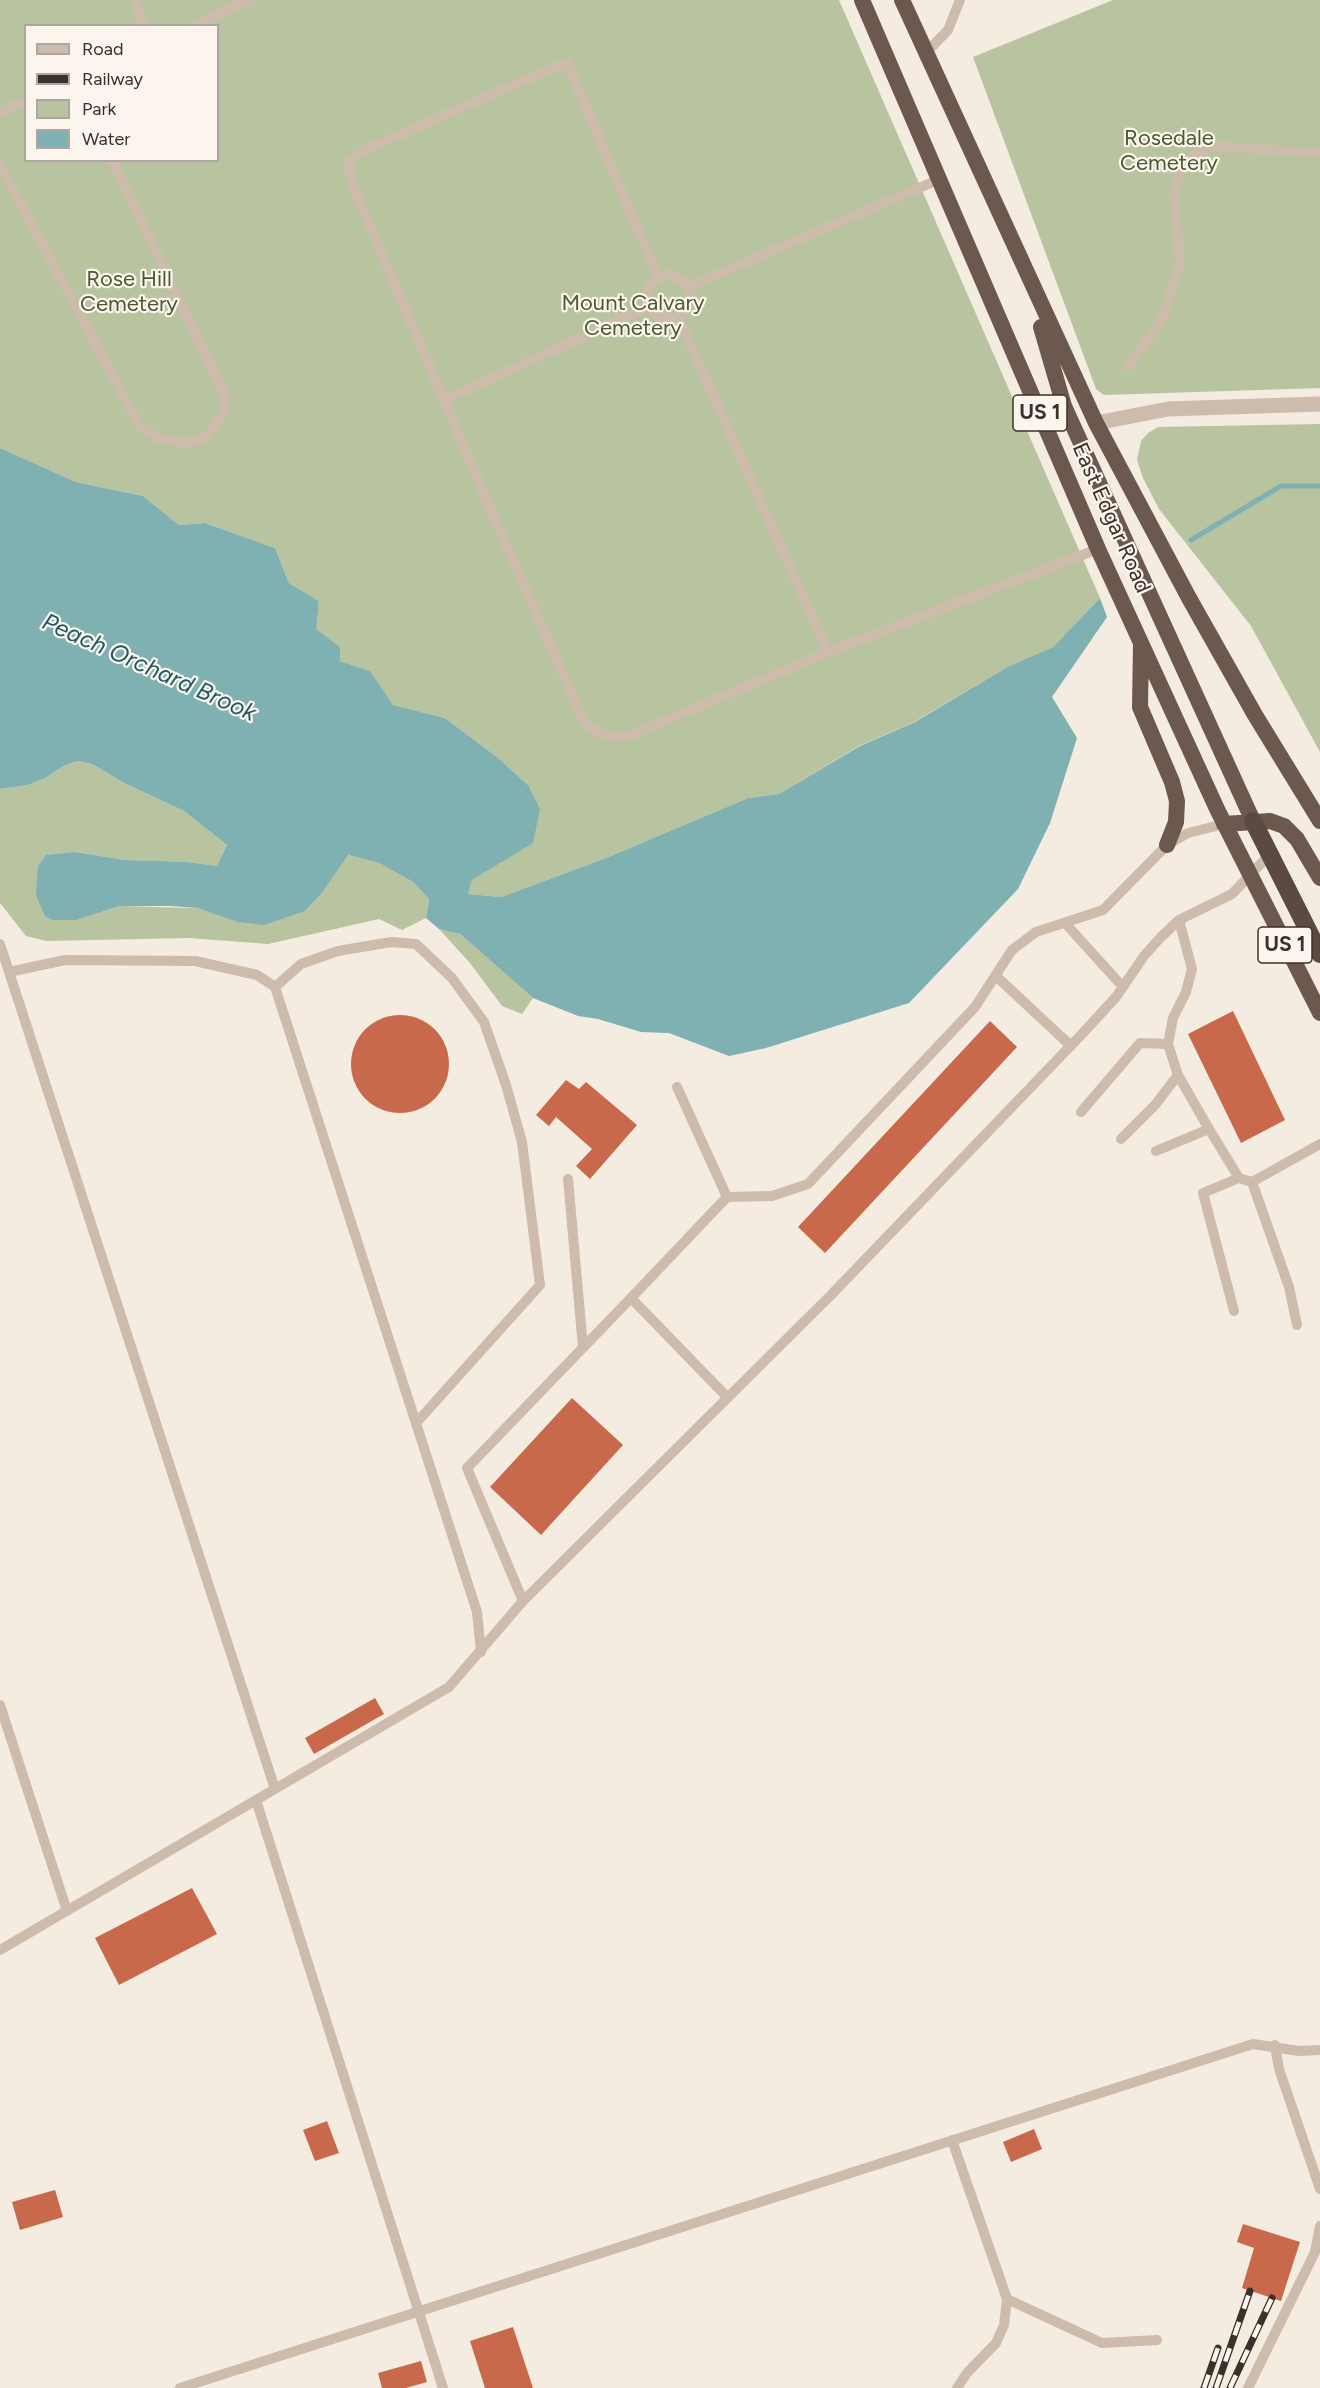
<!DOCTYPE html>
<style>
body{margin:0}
#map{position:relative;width:1320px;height:2388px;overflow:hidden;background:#f4ebe1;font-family:Figtree,sans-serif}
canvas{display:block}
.legend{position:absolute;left:24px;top:24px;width:195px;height:138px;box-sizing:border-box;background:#fbf5ee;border:2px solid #aea6a0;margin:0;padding:8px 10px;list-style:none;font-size:18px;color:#3b302b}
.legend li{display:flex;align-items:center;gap:12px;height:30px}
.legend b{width:30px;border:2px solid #aea6a0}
</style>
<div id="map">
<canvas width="1320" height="2388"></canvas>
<ul class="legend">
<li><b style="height:8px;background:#cdbbac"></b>Road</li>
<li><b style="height:8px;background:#3b302b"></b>Railway</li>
<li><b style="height:16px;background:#b8c4a0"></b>Park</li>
<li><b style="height:16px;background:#7fb0b2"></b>Water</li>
</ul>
</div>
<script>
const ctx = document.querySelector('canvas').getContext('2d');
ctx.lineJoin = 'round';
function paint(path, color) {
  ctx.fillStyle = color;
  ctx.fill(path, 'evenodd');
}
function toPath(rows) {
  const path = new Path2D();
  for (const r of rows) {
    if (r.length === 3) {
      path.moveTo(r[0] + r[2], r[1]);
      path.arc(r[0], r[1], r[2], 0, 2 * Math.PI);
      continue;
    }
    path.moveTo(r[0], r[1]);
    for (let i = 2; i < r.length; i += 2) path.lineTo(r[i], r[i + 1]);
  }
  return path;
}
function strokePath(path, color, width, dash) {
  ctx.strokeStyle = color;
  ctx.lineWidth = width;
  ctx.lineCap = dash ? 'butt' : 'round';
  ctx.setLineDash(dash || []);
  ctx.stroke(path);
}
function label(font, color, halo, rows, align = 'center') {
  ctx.font = font + ' Figtree,sans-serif';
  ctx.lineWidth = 4.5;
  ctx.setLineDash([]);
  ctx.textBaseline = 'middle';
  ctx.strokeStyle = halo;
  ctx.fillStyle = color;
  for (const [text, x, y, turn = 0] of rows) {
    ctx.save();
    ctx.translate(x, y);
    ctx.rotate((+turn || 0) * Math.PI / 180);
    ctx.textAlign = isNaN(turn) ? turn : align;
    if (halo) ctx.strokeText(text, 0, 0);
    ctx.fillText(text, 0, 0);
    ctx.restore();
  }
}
const green = toPath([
 [0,0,839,0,1100,598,1053,647,1009,666,914,722,859,746,779,794,748,798,606,858,501,897,467,894,472,880,533,842,528,785,497,757,445,718,392,705,370,671,340,661,340,647,315,629,319,601,289,583,275,548,205,523,179,525,143,496,76,482,0,448],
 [26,26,218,26,218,160,26,160],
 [1113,0,1320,0,1320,388,1104,395,1096,389,973,57],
 [1320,424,1320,752,1251,626,1159,509,1143,478,1137,460,1141,441,1148,433,1158,427],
 [78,761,92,764,124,783,184,811,227,845,217,866,188,862,125,860,76,852,77,920,120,906,305,911,322,893,347,855,379,863,413,882,429,899,426,918,402,930,379,919,268,944,189,938,46,941,26,936,0,903,0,789,28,785,45,778,65,765],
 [439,929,460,934,533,998,522,1014,502,1006,470,963]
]);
const water = toPath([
 [0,448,76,482,143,496,179,525,205,523,275,548,289,583,319,601,316,629,340,647,340,661,370,671,393,705,445,718,497,757,528,785,540,809,533,843,472,880,468,894,501,897,606,858,748,798,779,794,860,746,915,722,1009,666,1053,647,1100,598,1107,617,1052,697,1077,738,1050,823,1018,889,909,1003,766,1048,729,1056,669,1033,641,1032,598,1019,578,1016,533,998,460,934,439,929,426,918,429,899,413,882,379,863,348,855,322,893,305,911,264,925,238,922,198,908,171,906,120,906,77,920,53,920,45,916,36,895,38,866,46,855,76,852,125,860,188,862,217,866,227,845,184,811,124,783,92,764,78,761,65,765,45,778,28,785,0,789]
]);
const stream = toPath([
 [1191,540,1281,486,1320,486]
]);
const building = toPath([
 [1233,1011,1285,1120,1241,1143,1188,1034],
 [400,1064,49],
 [990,1021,1017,1047,825,1253,798,1227],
 [566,1080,579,1089,586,1082,637,1125,590,1179,576,1166,592,1149,556,1117,549,1126,536,1115],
 [572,1398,623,1445,541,1535,490,1487],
 [375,1698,384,1714,314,1754,305,1738],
 [192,1888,217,1934,119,1985,95,1938],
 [327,2121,339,2153,315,2161,303,2130],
 [1034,2129,1042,2149,1011,2162,1003,2142],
 [55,2190,63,2217,20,2230,12,2202],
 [1243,2224,1300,2242,1281,2301,1242,2288,1254,2248,1237,2242],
 [513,2327,533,2388,485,2388,470,2341],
 [421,2361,427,2382,406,2388,382,2388,378,2373]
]);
const service = toPath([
 [136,0,143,26],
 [194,26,247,0],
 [926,53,948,30,960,0],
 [0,112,26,102],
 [0,165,139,425,158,438,189,444,209,434,222,416,226,397,112,160],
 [668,297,22],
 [658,277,567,62,364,150,348,163,352,184,493,515,584,722,596,732,613,737,629,736,828,652,1098,549],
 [688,287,940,179],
 [678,317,828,652],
 [1128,367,1163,318,1180,263,1174,193,1183,164,1194,155,1213,146,1320,153],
 [444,400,648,307],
 [1065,923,1123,987],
 [0,944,275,1789],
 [9,972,65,960,195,961,257,975,275,987,477,1612,481,1652],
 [996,976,1071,1046],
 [275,987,301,964,338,951,391,942,416,944,452,978,484,1022,506,1085,522,1142,540,1285,417,1422],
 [677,1087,727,1197],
 [1081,1112,1140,1043,1168,1044,1173,1018,1186,992,1192,969,1179,920],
 [1209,1129,1239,1178,1252,1182,1320,1144],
 [1121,1139,1155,1105,1178,1075,1168,1044],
 [1156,1151,1209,1129,1178,1075],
 [568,1179,583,1347],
 [1252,1182,1289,1287,1297,1325],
 [1234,1311,1203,1193,1239,1178],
 [727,1397,631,1298,727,1197,772,1196,808,1184,975,1007,1012,950,1036,932,1103,910,1167,845,1188,833,1224,824],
 [523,1601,467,1468,631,1298],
 [0,1705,67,1911],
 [256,1800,443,2388],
 [0,1950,449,1687,523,1601,831,1295,1082,1034,1116,997,1144,956,1160,938,1179,920,1232,894,1270,854],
 [1275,2045,1279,2069,1320,2189],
 [952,2140,1007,2299,1102,2343,1157,2340],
 [180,2388,1253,2044,1299,2051,1320,2050],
 [957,2388,967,2373,996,2343,1004,2325,1007,2299],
 [1248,2388,1315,2252,1320,2226]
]);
const minor = toPath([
 [1096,423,1168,409,1320,404]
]);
const trunk = toPath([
 [862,0,1098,549,1217,809,1320,1013],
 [902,0,1096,423,1189,598,1255,715,1320,821],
 [1041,327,1064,406,1253,821],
 [1141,644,1140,707,1172,782,1177,801,1176,822,1167,845],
 [1224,824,1270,821,1284,826,1297,839,1320,878]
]);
const motorway = toPath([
 [1253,821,1320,954]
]);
const rail = toPath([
 [1204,2388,1218,2348],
 [1216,2388,1250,2291],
 [1230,2388,1272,2298]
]);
const shields = [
 [1040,413,54],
 [1285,945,54]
];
const shieldNames = [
 ["US 1",1040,413],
 ["US 1",1285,945]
];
const parkNames = [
 ["Rosedale",1169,139],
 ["Cemetery",1169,164],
 ["Rose Hill",129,280],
 ["Cemetery",129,305],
 ["Mount Calvary",633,304],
 ["Cemetery",633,329]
];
const streetNames = [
 ["East Edgar Road",1111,518,66]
];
const waterNames = [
 ["Peach Orchard Brook",149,668,24]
];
paint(green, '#b8c4a0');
paint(water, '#7fb0b2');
strokePath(stream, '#7fb0b2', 5);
paint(building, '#c8694b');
strokePath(service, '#cdbbac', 10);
strokePath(minor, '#cdbbac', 15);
strokePath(trunk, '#6c584f', 16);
strokePath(motorway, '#5c4a42', 18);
strokePath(rail, '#3b302b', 7);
strokePath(rail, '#fbf5ee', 4.5, [14]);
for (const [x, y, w] of shields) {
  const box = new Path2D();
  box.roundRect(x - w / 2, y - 18, w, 36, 4.5);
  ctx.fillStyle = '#fbf5ee';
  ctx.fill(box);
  strokePath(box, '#3b302b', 1.5);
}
label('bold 21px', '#3b302b', null, shieldNames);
label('22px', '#4a5a2e', '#fbf5ee', parkNames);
label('22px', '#3b302b', '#fbf5ee', streetNames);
label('italic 24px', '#1f5a5e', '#fbf5ee', waterNames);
</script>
